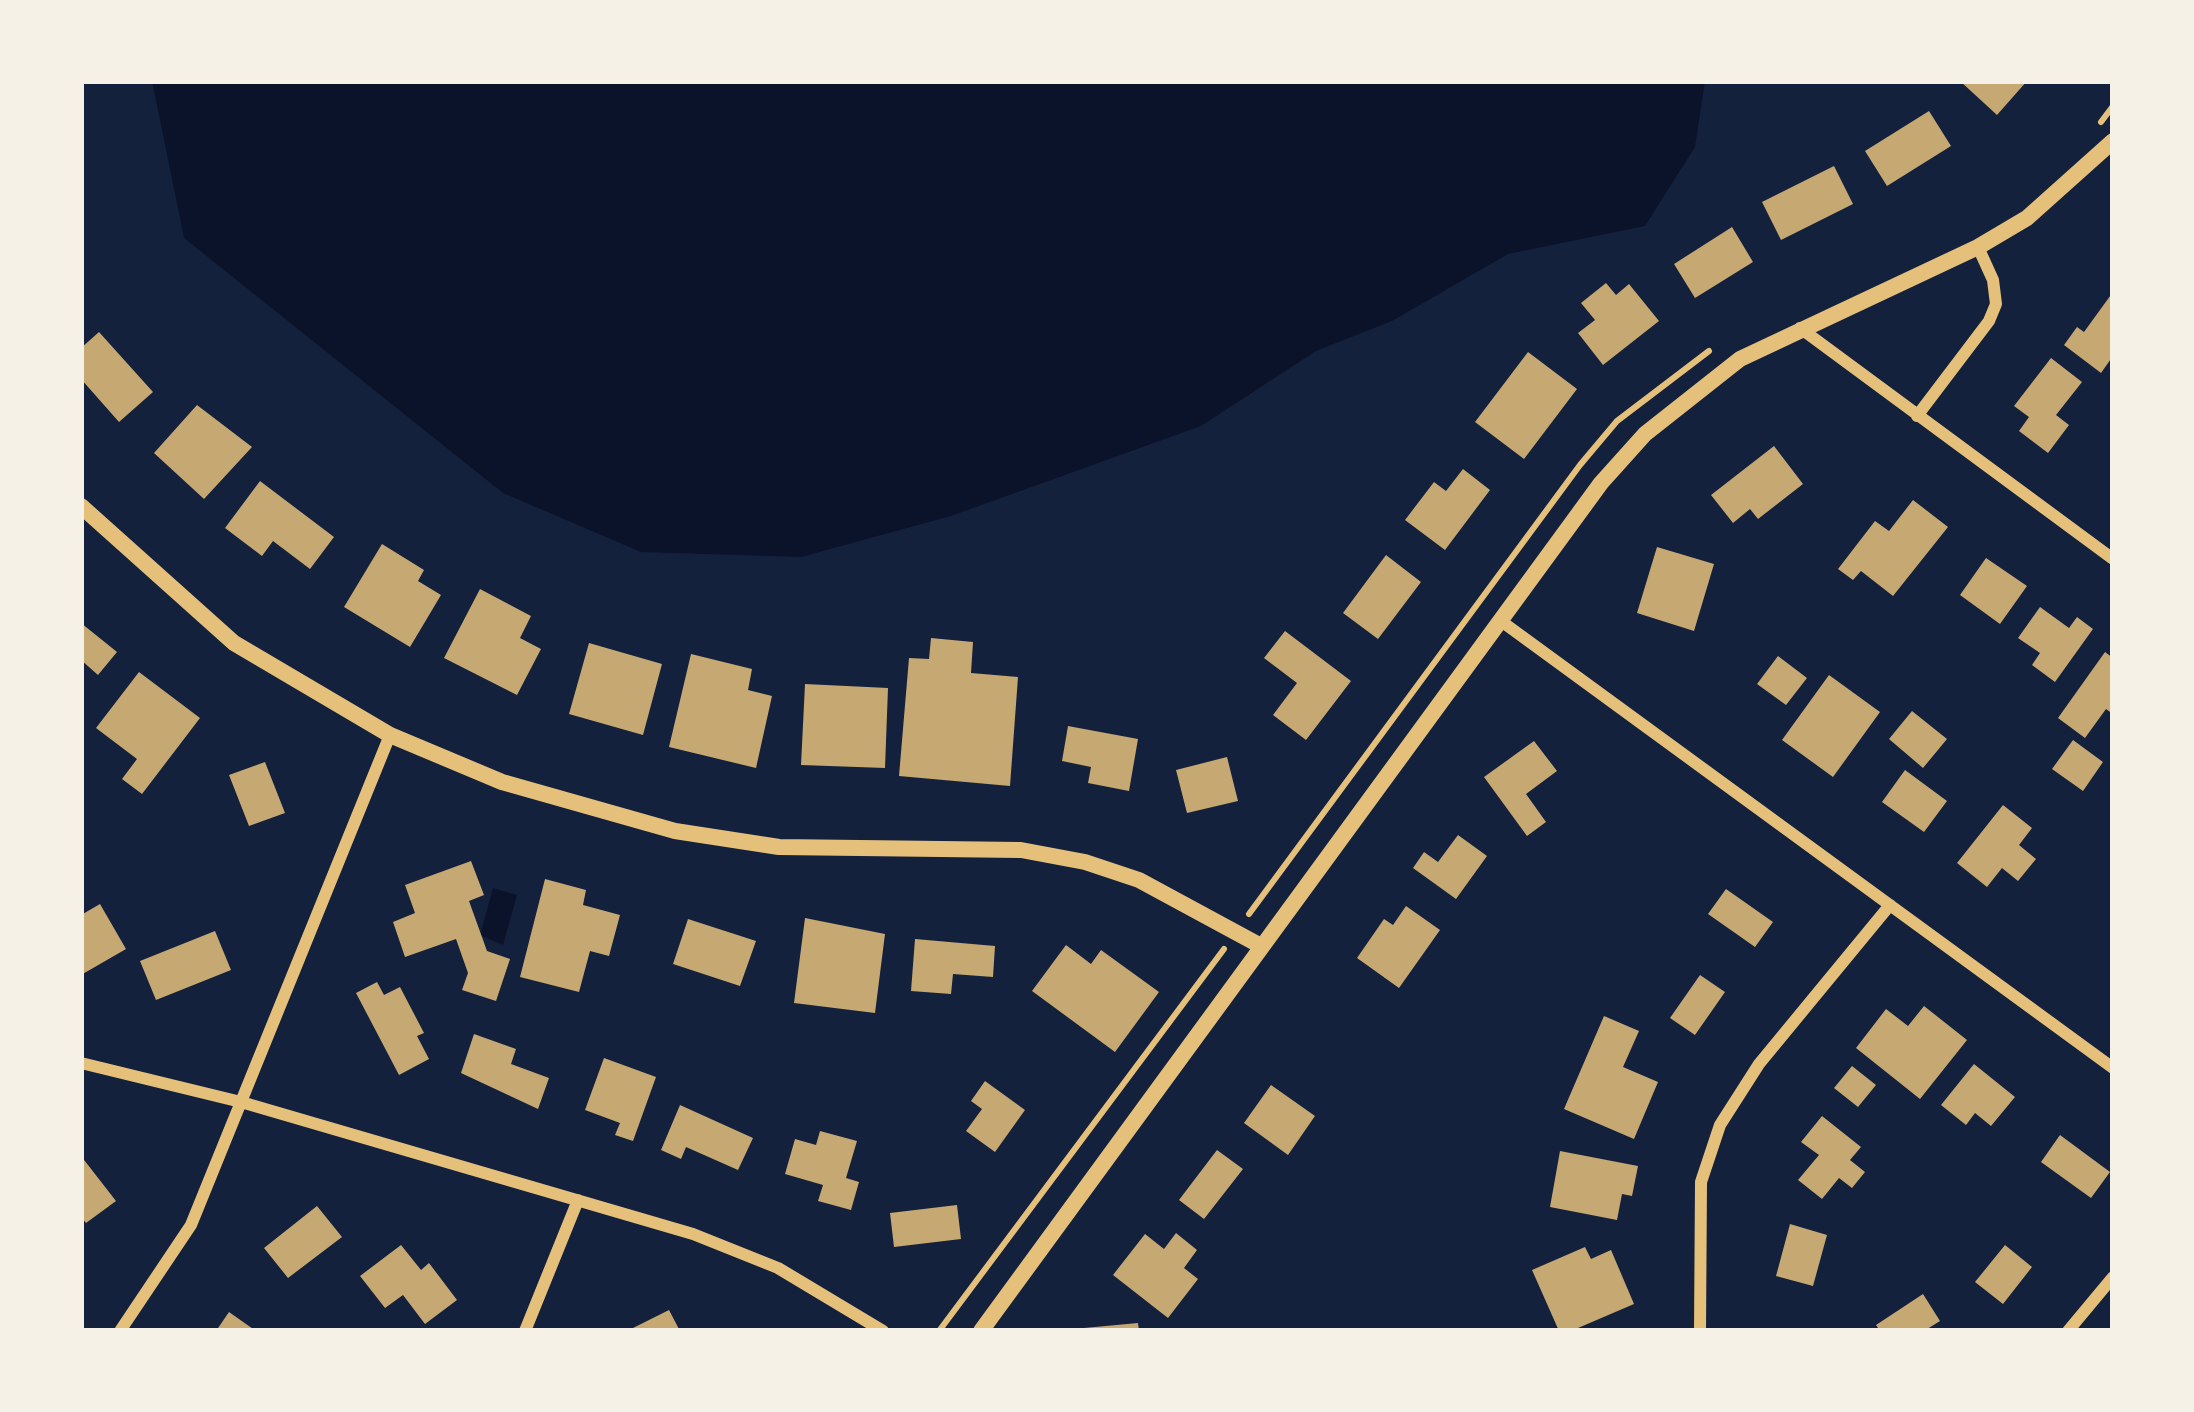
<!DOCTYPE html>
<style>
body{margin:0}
#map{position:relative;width:2194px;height:1412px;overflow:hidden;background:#14213d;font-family:Quicksand,sans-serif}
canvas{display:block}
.frame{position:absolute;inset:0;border:84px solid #f6f1e7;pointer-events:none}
</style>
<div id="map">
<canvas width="2194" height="1412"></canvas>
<div class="frame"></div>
</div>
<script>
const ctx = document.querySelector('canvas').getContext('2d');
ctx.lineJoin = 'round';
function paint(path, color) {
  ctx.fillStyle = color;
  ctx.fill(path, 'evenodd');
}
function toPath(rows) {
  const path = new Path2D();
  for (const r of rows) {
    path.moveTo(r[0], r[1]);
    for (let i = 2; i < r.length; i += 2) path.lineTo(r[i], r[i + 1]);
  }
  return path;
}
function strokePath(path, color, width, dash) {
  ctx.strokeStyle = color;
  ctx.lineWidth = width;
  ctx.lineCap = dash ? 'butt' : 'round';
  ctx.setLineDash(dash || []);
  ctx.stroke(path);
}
const water = toPath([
 [152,81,1705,81,1695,147,1645,226,1508,254,1392,321,1316,351,1201,426,951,516,801,557,641,552,503,493,184,238],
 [493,888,517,895,503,945,480,935]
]);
const building = toPath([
 [1960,81,2027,81,1997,115],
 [1929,111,1951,146,1887,186,1865,151],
 [1834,166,1853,204,1781,240,1762,202],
 [1732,227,1753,262,1695,298,1674,264],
 [1606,283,1616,295,1629,284,1659,321,1603,365,1578,333,1595,320,1581,303],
 [2113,292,2113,356,2101,373,2064,345,2077,327,2084,332],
 [99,332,153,392,119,422,81,379,81,348],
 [1528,352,1577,389,1524,459,1475,422],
 [2051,358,2082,382,2056,415,2069,425,2048,453,2019,431,2029,417,2014,406],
 [197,405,252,447,204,499,154,453],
 [1774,446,1803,484,1758,519,1750,509,1733,523,1711,495],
 [1463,469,1490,490,1445,550,1405,520,1434,482,1446,491],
 [260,481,334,537,310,569,273,541,262,556,225,528],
 [1913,500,1948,527,1893,596,1861,571,1853,580,1838,569,1875,521,1889,531],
 [382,544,424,570,418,581,441,595,410,647,344,607],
 [1657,547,1714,564,1694,631,1637,613],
 [1386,555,1421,582,1378,639,1343,613],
 [1986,558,2027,586,2000,624,1960,595],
 [480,589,531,616,520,638,541,649,517,695,444,658],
 [2040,607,2069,628,2077,617,2093,629,2055,682,2032,665,2040,653,2018,638],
 [81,623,117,652,98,675,81,660],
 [1285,631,1351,681,1306,740,1273,715,1297,683,1264,658],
 [931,638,973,642,971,673,1018,677,1010,786,899,776,909,658,929,659],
 [589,643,662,664,643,735,569,714],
 [2105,652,2113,658,2113,714,2106,709,2085,738,2058,718],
 [691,654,752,669,748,690,772,696,756,768,669,747],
 [1778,656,1807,678,1786,705,1757,684],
 [139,672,200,718,142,794,122,779,137,759,96,728],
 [1829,675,1880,712,1833,777,1782,740],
 [805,684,888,688,885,768,801,765],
 [1912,711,1947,739,1923,768,1889,739],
 [1068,726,1138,739,1129,791,1088,783,1091,767,1062,761],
 [2073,740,2103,762,2083,791,2052,769],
 [1534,741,1557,771,1526,794,1546,822,1527,836,1484,777],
 [1227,757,1238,801,1187,813,1176,770],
 [265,762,285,813,249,826,229,775],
 [1905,770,1947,801,1924,832,1882,802],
 [2003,805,2032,828,2019,845,2036,859,2018,881,2002,868,1987,887,1957,863],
 [1458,835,1487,856,1456,899,1413,868,1424,852,1438,862],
 [471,861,484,895,469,901,487,951,510,959,496,1001,462,990,468,973,456,939,405,957,393,922,415,913,405,885],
 [545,879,586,890,583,905,620,915,609,956,590,951,579,992,520,977],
 [1726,889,1773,922,1755,947,1708,914],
 [100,904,126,949,81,975,81,915],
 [1406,906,1440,930,1399,988,1357,958,1384,919,1393,925],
 [805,918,885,934,875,1013,794,1003],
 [688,919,756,941,740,986,673,964],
 [215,931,231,970,156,1000,140,961],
 [915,939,995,946,993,977,953,974,951,994,911,991],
 [1066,945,1091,964,1101,950,1159,992,1115,1052,1032,991],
 [1700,975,1725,992,1695,1035,1670,1018],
 [377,982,384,995,400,987,424,1033,417,1036,429,1059,399,1075,356,993],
 [1924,1006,1967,1040,1920,1099,1856,1048,1886,1009,1908,1026],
 [1604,1016,1639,1031,1623,1067,1658,1082,1634,1139,1564,1109],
 [474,1034,516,1049,511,1064,549,1078,538,1109,461,1073],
 [604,1058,656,1077,633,1141,615,1135,620,1123,585,1110],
 [1974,1064,2015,1097,1991,1126,1975,1113,1966,1125,1941,1105],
 [1852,1066,1876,1085,1858,1107,1834,1088],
 [985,1081,1025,1110,995,1152,966,1131,982,1109,971,1101],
 [1271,1085,1315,1116,1288,1155,1244,1123],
 [680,1105,753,1138,738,1170,686,1147,681,1159,661,1150],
 [1822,1116,1861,1147,1850,1160,1865,1172,1852,1188,1839,1178,1822,1199,1798,1180,1819,1155,1801,1142],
 [820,1131,857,1141,846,1178,859,1182,851,1210,818,1201,823,1185,785,1174,795,1139,816,1145],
 [2060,1135,2110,1172,2091,1198,2041,1162],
 [1217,1150,1243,1169,1204,1219,1179,1200],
 [1560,1151,1638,1166,1632,1196,1622,1194,1617,1220,1550,1207],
 [81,1156,116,1201,86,1223,81,1217],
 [957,1205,961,1239,894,1247,890,1213],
 [317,1206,342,1237,288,1278,264,1248],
 [1790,1224,1827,1235,1813,1286,1776,1276],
 [1176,1233,1197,1250,1184,1268,1198,1279,1168,1318,1113,1275,1145,1234,1164,1249],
 [401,1245,421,1270,429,1263,457,1300,425,1324,403,1295,385,1308,360,1276],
 [2005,1245,2032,1267,2003,1304,1975,1282],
 [1585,1247,1591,1259,1611,1250,1634,1304,1571,1331,1559,1331,1532,1270],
 [1923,1294,1940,1321,1924,1331,1880,1331,1876,1325],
 [669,1310,680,1331,627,1331],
 [229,1312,256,1331,216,1331],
 [1138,1323,1139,1331,1084,1331,1084,1328]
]);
const path = toPath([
 [2101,122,2113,106],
 [1249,914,1580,465,1617,421,1709,351],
 [939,1331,1224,949]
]);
const minor = toPath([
 [1800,328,2113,559],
 [1917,416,1989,321,1996,304,1993,280,1978,247],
 [1501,621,2113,1068],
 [81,1063,241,1102,693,1234,778,1268,883,1331],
 [120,1331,191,1225,390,735],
 [525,1331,578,1200],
 [1700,1331,1701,1182,1720,1125,1759,1064,1890,905],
 [2068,1331,2113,1277]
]);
const tertiary = toPath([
 [81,506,234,643,390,735,502,782,675,831,779,847,1021,850,1085,862,1139,880,1261,946],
 [981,1331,1601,483,1645,434,1740,359,1978,247,2027,218,2113,141]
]);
paint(water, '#0b132b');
paint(building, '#c6a872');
strokePath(path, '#e5c07b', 6);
strokePath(minor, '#e5c07b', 12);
strokePath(tertiary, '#e5c07b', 16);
</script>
